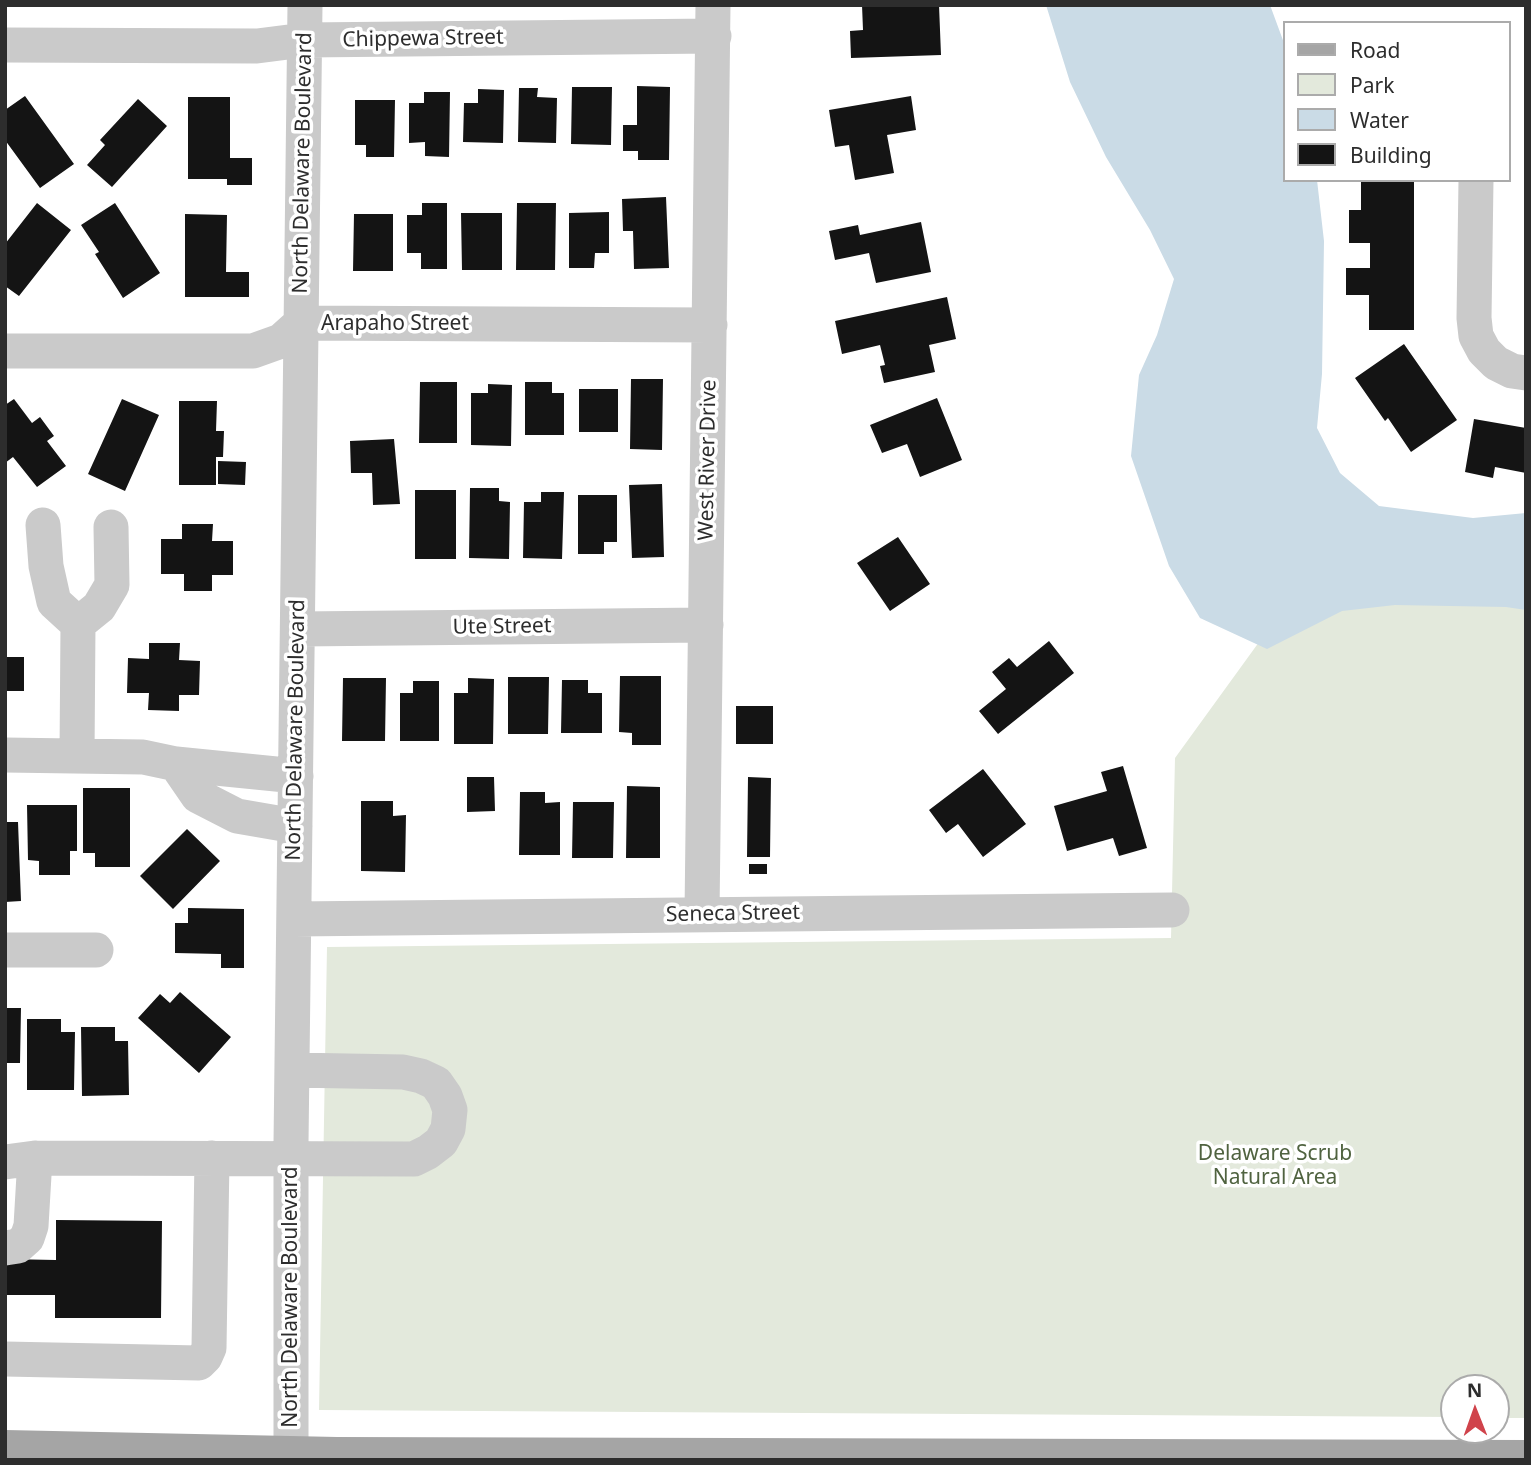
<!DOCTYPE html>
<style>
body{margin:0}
#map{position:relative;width:1531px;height:1465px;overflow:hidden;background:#fff;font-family:"Noto Sans",sans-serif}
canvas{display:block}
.frame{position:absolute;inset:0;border:7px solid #2d2d2d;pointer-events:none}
.legend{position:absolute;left:1283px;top:21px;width:228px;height:161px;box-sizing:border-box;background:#fff;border:2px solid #ababab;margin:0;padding:9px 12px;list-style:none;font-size:21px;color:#2d2d2d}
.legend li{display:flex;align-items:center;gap:14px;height:35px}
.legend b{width:35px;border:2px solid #ababab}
.north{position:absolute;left:1440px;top:1374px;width:70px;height:70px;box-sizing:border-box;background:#fff;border:2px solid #ababab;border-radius:50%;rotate:359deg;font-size:19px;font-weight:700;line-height:28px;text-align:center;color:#2d2d2d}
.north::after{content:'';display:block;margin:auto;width:24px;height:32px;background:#d0434b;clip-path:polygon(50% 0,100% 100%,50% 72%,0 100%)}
</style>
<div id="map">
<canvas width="1531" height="1465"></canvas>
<div class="frame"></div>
<ul class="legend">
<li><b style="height:9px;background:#a5a5a5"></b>Road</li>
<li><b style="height:19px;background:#e3e9dc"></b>Park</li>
<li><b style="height:19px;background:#cadbe6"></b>Water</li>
<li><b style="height:19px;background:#141414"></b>Building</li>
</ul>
<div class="north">N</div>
</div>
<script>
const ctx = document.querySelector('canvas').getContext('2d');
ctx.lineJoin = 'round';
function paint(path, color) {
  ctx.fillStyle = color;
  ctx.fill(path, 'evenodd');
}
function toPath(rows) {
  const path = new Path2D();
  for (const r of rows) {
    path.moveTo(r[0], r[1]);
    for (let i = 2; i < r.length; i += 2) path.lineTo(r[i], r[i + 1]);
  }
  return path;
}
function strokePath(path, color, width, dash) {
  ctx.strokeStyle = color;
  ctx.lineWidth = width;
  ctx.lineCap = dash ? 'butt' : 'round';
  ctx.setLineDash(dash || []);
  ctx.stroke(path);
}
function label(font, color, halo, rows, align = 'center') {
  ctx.font = font + ' "Noto Sans",sans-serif';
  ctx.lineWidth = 7;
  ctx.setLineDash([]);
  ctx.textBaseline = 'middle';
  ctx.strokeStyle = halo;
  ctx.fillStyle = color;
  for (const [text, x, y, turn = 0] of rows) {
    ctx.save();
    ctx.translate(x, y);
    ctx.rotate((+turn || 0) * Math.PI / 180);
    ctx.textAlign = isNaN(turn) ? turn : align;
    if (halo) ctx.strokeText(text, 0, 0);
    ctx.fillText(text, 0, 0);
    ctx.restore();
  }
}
const green = toPath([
 [1399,592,1526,592,1526,1418,1496,1418,1496,1388,1454,1388,1454,1417,319,1410,327,947,1171,938,1175,758,1275,620]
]);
const water = toPath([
 [1046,5,1270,5,1284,43,1284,180,1317,180,1324,241,1322,374,1317,428,1340,473,1379,506,1473,518,1526,513,1526,610,1506,607,1395,605,1342,611,1267,649,1200,618,1169,566,1131,456,1139,375,1157,335,1174,279,1150,230,1106,157,1070,82]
]);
const building = toPath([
 [862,5,939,5,941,55,851,58,850,31,863,30],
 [637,86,670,87,669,160,638,160,638,151,623,151,623,125,637,125],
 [572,87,612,87,611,145,571,144],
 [519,88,538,88,537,97,557,98,556,143,518,142],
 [478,89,504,90,503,143,463,142,464,103,478,103],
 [424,92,450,92,449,157,425,156,425,142,409,143,409,103,424,103],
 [25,96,74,164,40,188,5,140,5,110],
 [911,96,916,130,887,135,894,173,855,180,849,145,835,147,829,110],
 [188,97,230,97,230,158,252,158,252,185,227,185,227,179,188,179],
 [138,99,167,126,112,187,87,165,105,145,100,140],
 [355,100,395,100,394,157,366,157,366,145,355,145],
 [1361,180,1414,180,1414,330,1369,330,1369,295,1346,295,1346,268,1370,268,1370,243,1349,243,1349,210,1361,210],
 [666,197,669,268,634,269,633,231,623,231,622,199],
 [37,203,71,230,19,296,5,286,5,244],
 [115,203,160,273,123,298,95,254,99,252,81,225],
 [422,203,447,203,447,269,421,269,421,253,407,253,407,215,422,215],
 [517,203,556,203,555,270,516,270],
 [609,212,609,253,595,253,594,268,569,268,569,213],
 [461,213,502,213,502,270,462,270],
 [185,214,227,215,226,272,249,272,249,297,185,297],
 [354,214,393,214,393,271,353,271],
 [921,222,931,272,876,283,869,253,835,260,829,231,858,225,860,235],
 [947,297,956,339,929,345,935,372,884,383,880,366,885,365,880,345,842,354,835,321],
 [1404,344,1457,420,1411,452,1388,418,1385,421,1355,378],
 [631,379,663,379,662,450,630,449],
 [420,382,457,382,457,443,419,443],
 [525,382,552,382,552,393,564,393,564,435,525,435],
 [488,384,512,385,511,446,471,445,471,393,488,393],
 [579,389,618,389,618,432,579,432],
 [937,398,962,460,920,477,907,444,882,453,870,425],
 [14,399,32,423,40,417,54,436,47,441,66,466,37,487,13,457,5,463,5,405],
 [122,399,159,415,125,491,88,474],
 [179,401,217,401,216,431,224,431,223,457,216,457,216,485,179,485],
 [1474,419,1526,428,1526,473,1495,467,1493,478,1465,472],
 [394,439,400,504,373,505,372,473,351,473,350,441],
 [218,461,246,462,245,485,218,484],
 [662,484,664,557,632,558,629,485],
 [470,488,499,488,499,501,510,502,509,559,469,558],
 [415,490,456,490,456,559,415,559],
 [541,492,564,492,562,559,523,558,524,502,541,502],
 [578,495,617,495,617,542,604,542,604,554,578,554],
 [182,524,213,524,212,541,233,541,233,575,212,575,212,591,184,591,184,574,161,574,161,539,182,539],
 [898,537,930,584,890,611,857,563],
 [1049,641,1074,673,998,734,979,711,1006,689,992,672,1009,658,1017,667],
 [149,643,180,643,179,660,200,661,199,695,179,695,179,711,148,710,149,693,127,693,128,658,149,659],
 [5,657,24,657,24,691,5,691],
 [620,676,661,676,661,745,632,745,632,733,619,732],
 [508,677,549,677,548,734,508,734],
 [343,678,386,678,385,741,342,741],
 [468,678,494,679,493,744,454,744,454,693,468,693],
 [562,680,588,680,588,693,602,693,602,733,561,733],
 [413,681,439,681,439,741,400,741,400,693,413,693],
 [736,706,773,706,773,744,736,744],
 [1123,766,1147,848,1119,856,1113,838,1067,851,1054,806,1107,791,1101,772],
 [983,769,1026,824,983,857,958,824,946,833,929,810],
 [467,777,494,777,495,811,467,812],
 [748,777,771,778,770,857,747,857],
 [627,786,660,787,660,858,626,858],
 [83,788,130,788,130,867,95,867,95,853,83,853],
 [520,792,545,792,545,803,560,802,560,855,519,855],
 [361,801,393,801,393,816,406,815,405,872,361,871],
 [573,802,614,802,613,858,572,858],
 [27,805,77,805,77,851,70,851,70,875,39,875,39,861,28,860],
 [5,822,18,822,21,901,5,902],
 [187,829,220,861,173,909,140,876],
 [749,864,767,864,767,874,749,874],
 [188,908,244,909,244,968,221,968,221,954,175,953,175,923,188,923],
 [180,992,231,1037,199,1073,138,1018,160,994,170,1003],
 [5,1008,21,1008,20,1063,5,1063],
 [27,1019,61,1019,61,1032,75,1032,74,1090,27,1090],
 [81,1027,115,1027,115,1041,128,1041,129,1095,82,1096],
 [56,1220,162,1221,161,1318,55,1318,55,1295,5,1295,5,1259,56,1260]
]);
const minor = toPath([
 [5,45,257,46,304,40,714,36],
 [1476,180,1474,318,1476,336,1484,351,1496,363,1512,371,1526,373],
 [5,351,253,351,281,341,301,323,710,325],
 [43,525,46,566,54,602,78,624,77,756],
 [78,624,99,607,112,585,111,527],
 [298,629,706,625],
 [5,755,143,757,176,764,296,776],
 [176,764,198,796,237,816,295,826],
 [702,914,713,5],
 [294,919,1172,910],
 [5,950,96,950],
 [5,1162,35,1158,414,1159,428,1152,441,1142,448,1129,450,1110,445,1096,436,1083,421,1076,403,1072,292,1070],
 [5,1248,18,1246,27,1238,31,1226,35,1158],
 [5,1359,199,1363,205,1357,209,1348,212,1158],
 [291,1460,291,1143,305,5]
]);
const major = toPath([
 [5,1449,337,1456,1526,1459]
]);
const streetNames = [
 ["Chippewa Street",423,39,-1],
 ["North Delaware Boulevard",303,163,-89],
 ["Arapaho Street",395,324],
 ["West River Drive",708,460,-89],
 ["Ute Street",502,627,-1],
 ["North Delaware Boulevard",296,730,-89],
 ["Seneca Street",733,914,-1],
 ["North Delaware Boulevard",291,1297,-90]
];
const parkNames = [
 ["Delaware Scrub",1275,1154],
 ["Natural Area",1275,1178]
];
paint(green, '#e3e9dc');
paint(water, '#cadbe6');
paint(building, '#141414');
strokePath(minor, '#cacaca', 35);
strokePath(major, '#a5a5a5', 38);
label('21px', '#2d2d2d', '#fff', streetNames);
label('21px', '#506340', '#fff', parkNames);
</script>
